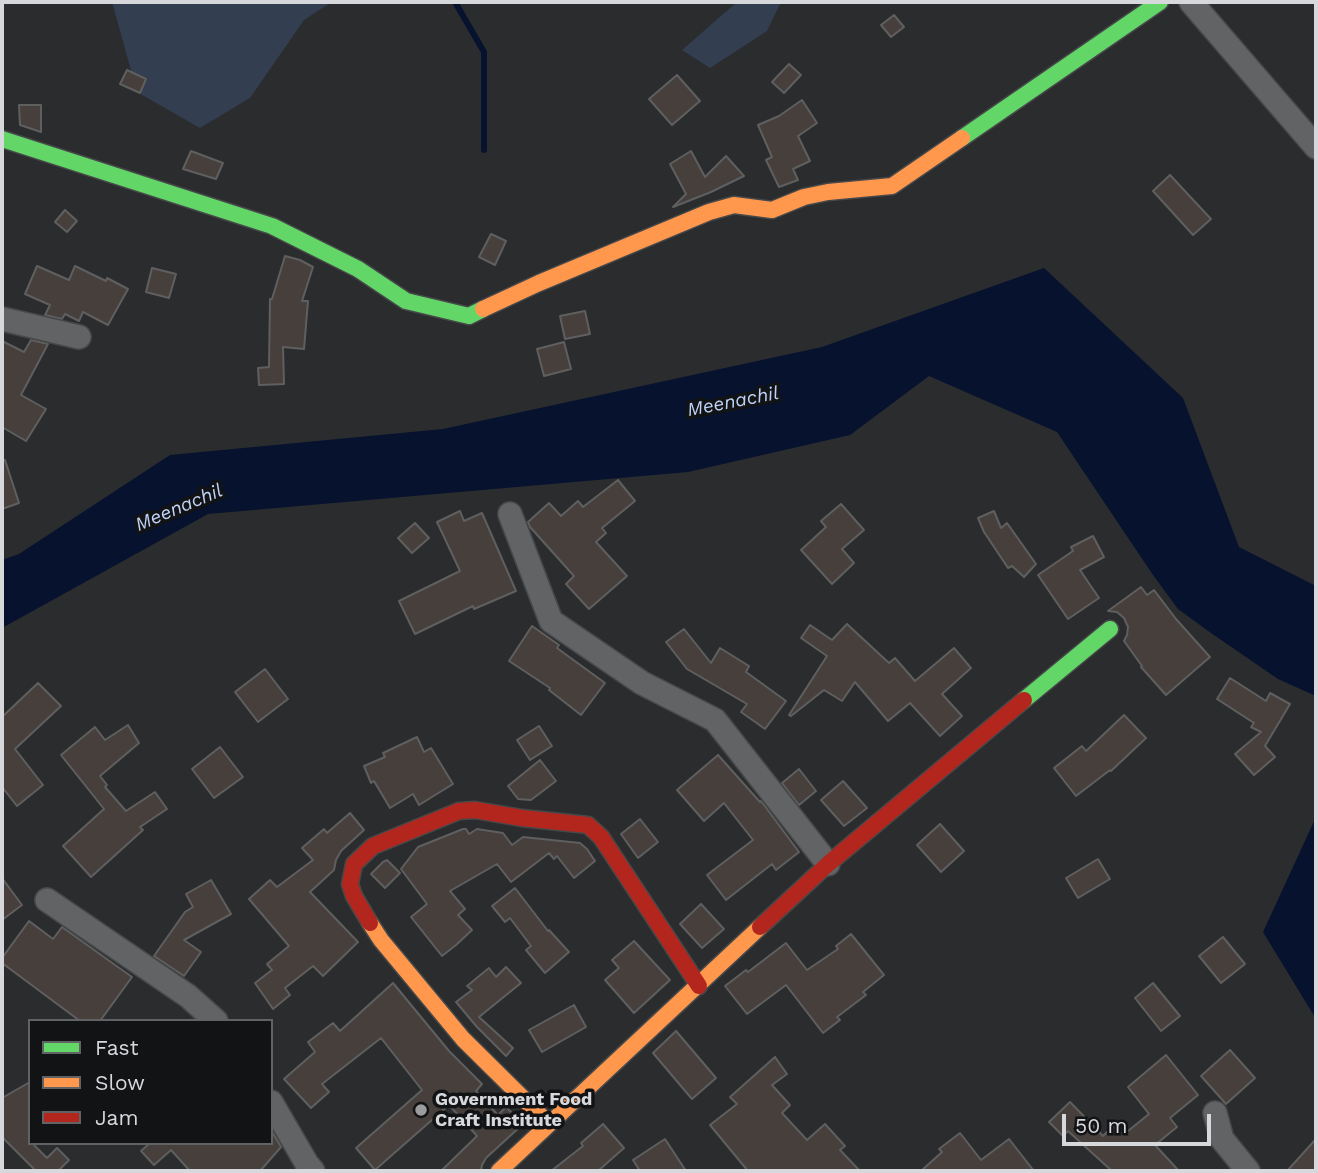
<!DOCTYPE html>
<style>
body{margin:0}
#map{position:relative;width:1318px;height:1173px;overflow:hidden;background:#2a2c2e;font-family:"Work Sans",sans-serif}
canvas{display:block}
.frame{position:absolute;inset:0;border:4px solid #d6d8db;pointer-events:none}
.legend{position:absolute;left:28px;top:1019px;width:245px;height:126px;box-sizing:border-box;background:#121315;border:2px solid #606264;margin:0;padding:9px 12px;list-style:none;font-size:21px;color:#d6d8db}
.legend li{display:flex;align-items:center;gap:14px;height:35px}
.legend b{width:35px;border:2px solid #606264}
.scale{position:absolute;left:1062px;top:1114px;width:149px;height:32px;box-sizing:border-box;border:4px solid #d6d8db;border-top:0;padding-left:9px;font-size:21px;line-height:24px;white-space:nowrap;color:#d6d8db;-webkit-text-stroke:5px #121315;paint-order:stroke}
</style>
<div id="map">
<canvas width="1318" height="1173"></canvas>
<div class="frame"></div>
<ul class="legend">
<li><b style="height:9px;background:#63d668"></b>Fast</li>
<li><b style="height:9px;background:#ff974d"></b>Slow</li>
<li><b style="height:9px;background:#b3261e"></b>Jam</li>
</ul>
<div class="scale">50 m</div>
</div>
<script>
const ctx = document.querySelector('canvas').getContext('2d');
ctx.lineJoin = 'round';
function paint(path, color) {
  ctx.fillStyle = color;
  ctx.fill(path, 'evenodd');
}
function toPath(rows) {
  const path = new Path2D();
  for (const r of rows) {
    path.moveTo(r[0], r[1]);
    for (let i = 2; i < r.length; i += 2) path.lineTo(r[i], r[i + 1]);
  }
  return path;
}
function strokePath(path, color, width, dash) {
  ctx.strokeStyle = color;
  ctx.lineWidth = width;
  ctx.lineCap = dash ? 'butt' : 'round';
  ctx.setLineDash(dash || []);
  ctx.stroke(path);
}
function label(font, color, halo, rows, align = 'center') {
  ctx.font = font + ' "Work Sans",sans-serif';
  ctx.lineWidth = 7;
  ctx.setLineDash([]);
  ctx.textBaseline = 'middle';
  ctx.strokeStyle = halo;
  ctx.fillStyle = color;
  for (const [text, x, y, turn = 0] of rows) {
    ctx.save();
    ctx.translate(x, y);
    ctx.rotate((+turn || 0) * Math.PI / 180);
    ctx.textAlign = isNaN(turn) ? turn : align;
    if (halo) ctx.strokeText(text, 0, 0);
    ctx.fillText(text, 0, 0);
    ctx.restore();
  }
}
const green = toPath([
 [112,2,332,2,304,20,250,98,200,128,137,92],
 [737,2,781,2,767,31,710,68,682,50]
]);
const water = toPath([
 [1044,268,1183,398,1239,547,1316,586,1316,696,1278,679,1211,633,1178,609,1153,575,1057,432,929,376,850,435,688,472,208,514,2,628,2,560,19,554,170,455,443,429,822,347],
 [1316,817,1316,1019,1263,932]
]);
const stream = toPath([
 [455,2,484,52,484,150]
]);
const building = toPath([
 [894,15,904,27,891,37,881,25,894,15],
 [789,64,801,75,784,93,772,82,789,64],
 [127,70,146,79,140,93,120,84,127,70],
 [677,75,700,101,672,125,649,99,677,75],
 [802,100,817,123,798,136,810,161,793,169,798,180,779,187,766,160,772,157,758,125,779,116,802,100],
 [19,105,41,105,41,132,20,125,19,105],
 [191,151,223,163,216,179,183,169,191,151],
 [691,151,705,177,726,156,744,176,711,192,673,207,686,194,670,164,691,151],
 [1170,175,1211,219,1193,235,1153,191,1170,175],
 [65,210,77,221,67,232,55,222,65,210],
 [491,234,506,241,495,265,479,257,491,234],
 [285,256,300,260,313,267,302,301,308,301,304,349,283,347,284,384,259,385,258,368,269,367,270,299,272,299,285,256],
 [37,266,69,280,75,266,106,281,107,278,128,289,108,325,83,312,79,321,65,314,62,319,45,315,50,305,25,294,37,266],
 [152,268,176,274,169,298,146,292,152,268],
 [585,311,590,334,565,339,560,316,585,311],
 [31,340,48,344,21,395,46,409,26,441,2,427,2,341,24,352,31,340],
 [564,342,571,369,544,376,537,349,564,342],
 [5,460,19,503,2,509,2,461,5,460],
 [618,480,635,501,602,528,606,533,596,542,627,576,589,609,566,584,574,576,530,527,528,522,549,503,561,516,578,501,583,507,618,480],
 [841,504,864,530,842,549,854,563,832,584,801,550,826,527,821,521,841,504],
 [460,511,464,521,482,513,516,591,474,609,473,606,415,634,399,601,460,571,437,522,460,511],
 [994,511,1001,528,1007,523,1036,564,1024,577,1012,566,1008,568,984,532,978,518,994,511],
 [415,523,429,538,412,553,398,538,415,523],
 [1093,536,1104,557,1080,570,1099,598,1068,619,1038,575,1073,551,1071,547,1093,536],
 [1141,587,1147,595,1154,590,1176,619,1210,657,1166,695,1141,667,1142,666,1124,641,1127,635,1128,627,1124,618,1117,612,1108,611,1141,587],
 [847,624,889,663,895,658,915,681,954,648,971,668,942,694,962,716,940,736,910,703,888,721,855,682,842,701,824,690,791,716,789,715,827,656,801,638,810,625,832,640,847,624],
 [532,626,559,645,557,648,605,683,581,715,549,690,550,688,509,661,532,626],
 [684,629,711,663,720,648,749,666,746,672,786,701,765,729,741,712,747,704,687,669,666,642,684,629],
 [265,669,288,699,258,722,235,692,265,669],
 [1230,678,1266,701,1270,693,1290,704,1265,746,1275,757,1254,775,1235,754,1261,732,1251,727,1254,723,1217,699,1230,678],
 [38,683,61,706,15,749,43,785,17,806,2,787,2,717,38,683],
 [1124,715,1146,738,1111,771,1110,770,1076,796,1054,768,1082,746,1086,751,1124,715],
 [128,725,139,743,100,776,107,785,105,787,126,811,155,792,167,809,140,827,143,830,91,877,63,846,104,809,61,755,95,727,105,740,128,725],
 [539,726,552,746,530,760,517,740,539,726],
 [417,737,424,752,431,748,453,784,419,805,413,794,390,808,374,781,371,783,364,766,385,757,383,753,417,737],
 [220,747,243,777,214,798,192,769,220,747],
 [718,755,760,802,761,801,799,852,776,870,772,864,726,900,707,875,753,840,724,803,704,821,677,790,718,755],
 [540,760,556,781,531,800,518,799,508,786,540,760],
 [799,769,816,791,799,805,782,783,799,769],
 [843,781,867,808,844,826,821,800,843,781],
 [350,813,364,830,341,851,336,860,334,870,310,892,358,942,323,976,313,966,285,988,290,995,273,1009,255,983,272,970,267,964,289,946,249,899,270,880,277,887,313,860,302,848,324,829,327,833,350,813],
 [640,819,658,842,638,858,621,834,640,819],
 [940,824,964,851,941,872,917,845,940,824],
 [463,829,466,829,469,834,477,829,503,833,512,845,523,837,580,843,587,849,595,861,574,878,557,856,554,859,549,853,511,882,497,864,450,891,465,909,458,915,472,930,456,945,442,956,411,917,427,904,401,869,418,847,463,829],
 [1098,859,1110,879,1078,898,1066,878,1098,859],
 [387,860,400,873,385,888,371,874,383,862,387,860],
 [2,878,22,905,2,920,2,878],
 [211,880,231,914,184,940,201,952,184,976,154,956,185,912,193,907,186,894,211,880],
 [515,888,548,931,549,930,569,952,545,973,526,950,531,946,510,918,505,922,492,906,515,888],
 [701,904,724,929,702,948,680,924,701,904],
 [29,921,53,939,62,927,132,977,100,1021,80,1021,2,963,2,958,29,921],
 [851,934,884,975,863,992,866,995,837,1017,840,1020,823,1033,786,985,747,1014,725,986,746,970,748,972,786,943,807,970,838,949,836,946,851,934],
 [1223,937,1245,964,1221,983,1199,956,1223,937],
 [634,941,670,980,634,1013,605,980,619,968,612,960,634,941],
 [506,967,521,983,479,1017,513,1048,506,1056,477,1027,456,1002,472,990,467,986,489,968,496,977,506,967],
 [393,983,449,1051,482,1084,476,1091,498,1115,506,1107,523,1124,486,1158,482,1165,481,1171,441,1171,477,1136,449,1105,375,1170,356,1148,422,1090,381,1038,322,1084,329,1092,311,1108,284,1079,315,1052,308,1042,333,1023,340,1031,393,983],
 [1153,983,1180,1016,1161,1031,1135,998,1153,983],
 [574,1005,586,1027,542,1052,529,1030,574,1005],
 [676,1031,716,1078,692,1099,653,1053,676,1031],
 [1230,1050,1255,1078,1226,1104,1201,1076,1230,1050],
 [1166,1055,1198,1095,1170,1118,1177,1127,1155,1145,1179,1171,1112,1171,1068,1131,1063,1136,1049,1122,1070,1102,1103,1136,1113,1126,1123,1135,1149,1114,1128,1087,1166,1055],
 [775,1057,787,1074,772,1085,790,1105,782,1113,807,1140,825,1124,845,1146,840,1150,860,1171,748,1171,710,1125,737,1104,730,1097,775,1057],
 [30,1082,30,1143,32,1143,47,1158,57,1148,69,1160,59,1170,60,1171,33,1171,35,1170,4,1139,2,1135,2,1098,30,1082],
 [603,1124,624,1148,598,1171,551,1171,583,1146,581,1143,603,1124],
 [271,1130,281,1147,260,1171,190,1171,171,1150,154,1165,141,1151,150,1143,271,1143,271,1130],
 [960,1133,981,1160,1009,1139,1034,1171,921,1171,942,1152,939,1149,960,1133],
 [665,1139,686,1171,640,1171,633,1160,665,1139],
 [1316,1139,1316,1171,1287,1171,1316,1139]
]);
const street = toPath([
 [1191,2,1316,147],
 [2,319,79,337],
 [510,514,551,621,642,683,715,720,828,864],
 [47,900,188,996,216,1021],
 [271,1102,307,1164,313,1171],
 [1215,1113,1222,1139,1248,1171]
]);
const fast = toPath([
 [962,138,1160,2],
 [2,139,272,226,358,269,406,301,469,316,483,309],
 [1024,700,1110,629]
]);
const slow = toPath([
 [483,309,539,283,709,212,734,205,772,210,804,197,828,192,892,186,962,138],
 [370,923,381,940,463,1039,549,1124],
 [499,1171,760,927]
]);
const jam = toPath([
 [370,923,354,896,350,884,354,864,373,846,459,811,475,810,522,818,588,825,601,837,699,986],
 [760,927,828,864,1024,700]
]);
const markers = [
 [421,1110,7,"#9a9c9e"]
];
const poiNames = [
 ["Government Food",435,1100],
 ["Craft Institute",435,1121]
];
const waterNames = [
 ["Meenachil",733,402,-11],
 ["Meenachil",179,508,-23]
];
paint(green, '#343e51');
paint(water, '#07122f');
strokePath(stream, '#07122f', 6);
paint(building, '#463f3c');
strokePath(building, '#5f5f60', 2);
strokePath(street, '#464849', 26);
strokePath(fast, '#464849', 19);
strokePath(slow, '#464849', 19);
strokePath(jam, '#464849', 19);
strokePath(street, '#626365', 23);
strokePath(fast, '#63d668', 16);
strokePath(slow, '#ff974d', 16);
strokePath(jam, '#b3261e', 16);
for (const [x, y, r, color] of markers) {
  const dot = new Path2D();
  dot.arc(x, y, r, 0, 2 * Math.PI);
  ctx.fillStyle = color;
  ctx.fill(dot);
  strokePath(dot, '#121315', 2.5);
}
label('bold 18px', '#d6d8db', '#121315', poiNames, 'left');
label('italic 19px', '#c0d3fa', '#121315', waterNames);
</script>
